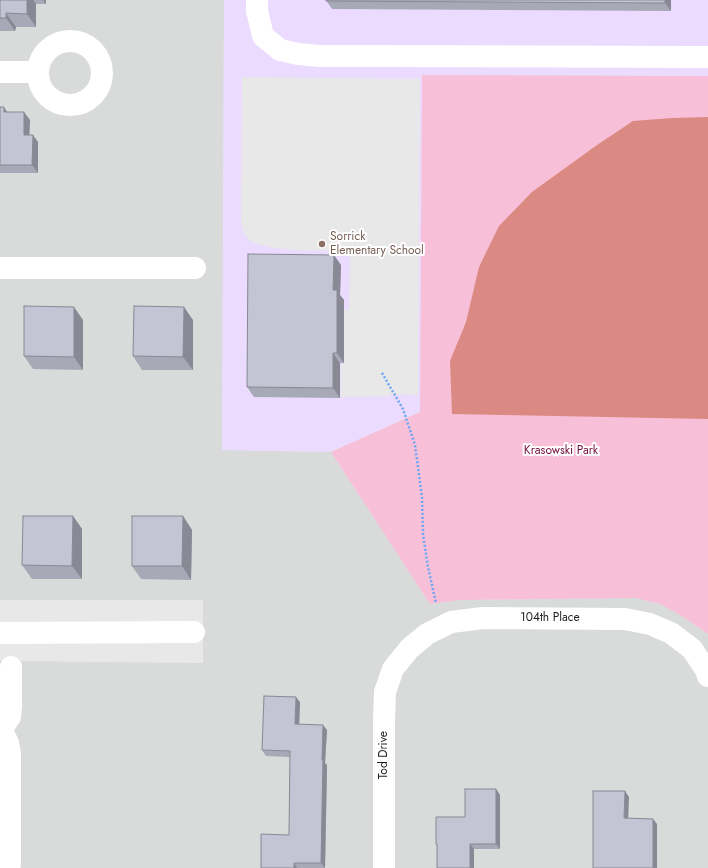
<!DOCTYPE html>
<style>
body{margin:0}
canvas{display:block;background:#e4e2ed}
</style>
<canvas width="708" height="868"></canvas>
<script>
const ctx = document.querySelector('canvas').getContext('2d');
ctx.lineJoin = 'round';
function paint(path, color) {
  ctx.fillStyle = color;
  ctx.fill(path, 'evenodd');
}
function toPath(rows) {
  const path = new Path2D();
  for (const r of rows) {
    if (r.length === 3) {
      path.moveTo(r[0] + r[2], r[1]);
      path.arc(r[0], r[1], r[2], 0, 2 * Math.PI);
      continue;
    }
    path.moveTo(r[0], r[1]);
    for (let i = 2; i < r.length; i += 2) path.lineTo(r[i], r[i + 1]);
  }
  return path;
}
function strokePath(path, color, width, dash) {
  ctx.strokeStyle = color;
  ctx.lineWidth = width;
  ctx.lineCap = dash ? 'butt' : 'round';
  ctx.setLineDash(dash || []);
  ctx.stroke(path);
}
function label(font, color, halo, rows, align = 'center') {
  ctx.font = font + ' Jost,sans-serif';
  ctx.lineWidth = 4;
  ctx.setLineDash([]);
  ctx.textBaseline = 'middle';
  ctx.strokeStyle = halo;
  ctx.fillStyle = color;
  for (const [text, x, y, turn = 0] of rows) {
    ctx.save();
    ctx.translate(x, y);
    ctx.rotate((+turn || 0) * Math.PI / 180);
    ctx.textAlign = isNaN(turn) ? turn : align;
    if (halo) ctx.strokeText(text, 0, 0);
    ctx.fillText(text, 0, 0);
    ctx.restore();
  }
}
const residential = toPath([
 [0,0,224,0,222,450,331,452,430,604,460,600,636,598,660,604,682,616,705,632,708,634,708,868,0,868]
]);
const education = toPath([
 [224,0,708,0,708,76,422,75,420,412,331,452,222,450]
]);
const park = toPath([
 [422,75,708,76,708,634,682,616,660,604,636,598,460,600,430,604,331,452,420,412]
]);
const pitch = toPath([
 [708,117,708,419,452,414,450,361,466,322,479,267,499,226,532,192,597,145,633,121,672,118]
]);
const parking = toPath([
 [242,77,420,79,418,395,390,394,389,396,341,397,341,364,344,364,344,310,349,310,350,251,290,250,270,247,254,243,248,239,243,231,241,222],
 [0,600,203,600,203,663,0,661]
]);
const path = toPath([
 [382,373,403,409,415,445,422,497,423,534,428,567,436,603]
]);
const minor = toPath([
 [257,0,257,11,263,36,280,50,298,54,320,56,386,56,708,57],
 [70,73,32],
 [0,72,37,72],
 [0,268,195,268],
 [0,633,194,632],
 [0,728,4,726,10,717,11,706,11,667],
 [0,734,4,735,8,743,10,754,10,864],
 [384,868,384,720,385,692,393,669,409,649,427,634,451,622,483,618,625,619,650,624,671,633,692,649,706,670,708,676]
]);
const wall = toPath([
 [0,0,46,0,46,4,36,4,36,27,16,27,15,31,0,31],
 [326,0,671,0,671,11,332,9],
 [0,107,7,112,30,120,29,135,38,142,38,173,0,173],
 [341,265,340,295,344,300,344,363,340,363,340,398,254,397,247,387],
 [83,320,83,370,33,369,24,356],
 [193,320,193,370,142,370,133,356],
 [73,516,82,529,82,579,32,579,22,565],
 [183,516,192,530,191,580,141,579,132,566],
 [300,702,299,724,327,730,325,763,327,765,325,868,261,868,289,835,290,757,266,756,262,750],
 [496,789,500,795,500,849,474,849,474,868,437,868,437,845,436,844]
]);
const shadedWall = toPath([
 [27,0,33,0,36,4,36,27,27,14],
 [43,0,46,0,46,4],
 [665,0,671,0,671,11,665,3],
 [6,13,16,27,15,31,6,18],
 [4,107,9,115,4,112],
 [24,112,30,120,29,143,24,135],
 [33,135,38,142,38,173,32,165],
 [334,255,341,265,340,295,344,300,344,363,337,353,333,290],
 [74,307,83,320,83,370,74,357],
 [184,307,193,320,193,370,183,357],
 [333,353,340,363,340,398,333,388],
 [73,516,82,529,82,579,72,566],
 [183,516,192,530,191,580,182,566],
 [296,697,300,702,299,729,295,724],
 [323,725,327,730,325,763,327,765,325,868,321,863,322,760],
 [496,789,500,795,500,849,496,844],
 [625,791,629,797,628,824,624,818],
 [653,819,657,824,657,868,653,868],
 [470,844,474,849,474,868,470,868],
 [294,863,297,868,294,868]
]);
const building = toPath([
 [0,0,27,0,27,14,6,13,6,18,0,18,0,0],
 [326,0,665,0,665,3,326,1,326,0],
 [0,107,4,107,4,112,24,112,24,135,33,135,32,165,0,165,0,107],
 [248,254,334,255,333,290,337,290,337,353,333,353,333,388,247,387,248,254],
 [24,306,74,307,74,357,24,356,24,306],
 [134,306,184,307,183,357,133,356,134,306],
 [23,516,73,516,72,566,22,565,23,516],
 [132,516,183,516,182,566,132,566,132,516],
 [264,696,296,697,295,724,323,725,322,760,323,760,321,863,294,863,294,868,261,868,261,834,289,835,290,751,262,750,264,696],
 [465,789,496,789,496,844,470,844,470,868,437,868,437,844,436,844,436,817,465,817,465,789],
 [593,791,625,791,624,818,653,819,653,868,593,868,593,791]
]);
const markers = [
 [322,244,4,"#8d6e63"]
];
const educationNames = [
 ["Sorrick",330,237],
 ["Elementary School",330,251]
];
const parkNames = [
 ["Krasowski Park",561,451]
];
const streetNames = [
 ["104th Place",550,618],
 ["Tod Drive",384,755,-90]
];
paint(residential, '#d9dada');
paint(education, '#ebdbfe');
paint(park, '#f7c0d8');
paint(pitch, '#da8a82');
paint(parking, '#e8e8e8');
strokePath(path, '#6ca5f4', 2.5, [2, 2]);
strokePath(minor, '#fff', 22);
paint(wall, '#a8a9b6');
paint(shadedWall, '#888994');
paint(building, '#c3c4d4');
strokePath(building, '#888994', 1);
for (const [x, y, r, color] of markers) {
  const dot = new Path2D();
  dot.arc(x, y, r, 0, 2 * Math.PI);
  ctx.fillStyle = color;
  ctx.fill(dot);
  strokePath(dot, '#fff', 1.5);
}
label('12px', '#785e54', '#fff', educationNames, 'left');
label('12px', '#750f3c', '#fff', parkNames);
label('12px', '#1c1c1c', '#fff', streetNames);
</script>
